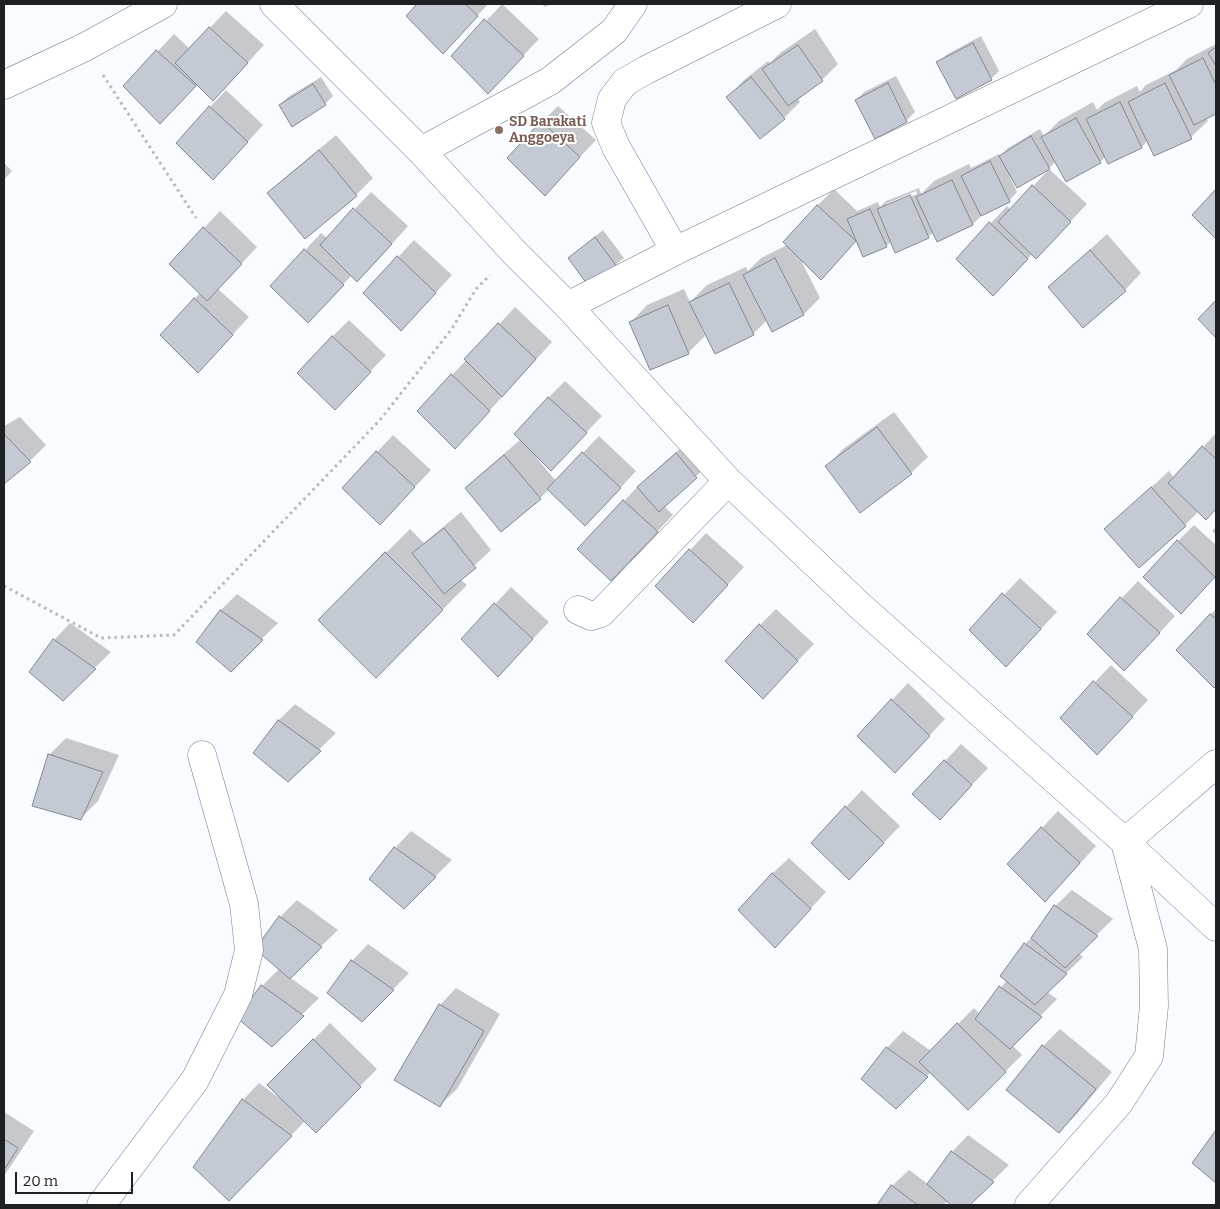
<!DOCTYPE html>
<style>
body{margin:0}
#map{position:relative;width:1220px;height:1209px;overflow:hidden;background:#f8fbff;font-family:Bitter,serif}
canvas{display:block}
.frame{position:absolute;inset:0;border:5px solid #1e2124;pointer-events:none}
.scale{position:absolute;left:15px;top:1172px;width:118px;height:22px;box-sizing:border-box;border:2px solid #1e2124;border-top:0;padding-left:6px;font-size:15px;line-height:18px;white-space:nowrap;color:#1e2124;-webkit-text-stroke:4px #fff;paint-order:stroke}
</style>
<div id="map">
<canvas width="1220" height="1209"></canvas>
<div class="frame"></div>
<div class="scale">20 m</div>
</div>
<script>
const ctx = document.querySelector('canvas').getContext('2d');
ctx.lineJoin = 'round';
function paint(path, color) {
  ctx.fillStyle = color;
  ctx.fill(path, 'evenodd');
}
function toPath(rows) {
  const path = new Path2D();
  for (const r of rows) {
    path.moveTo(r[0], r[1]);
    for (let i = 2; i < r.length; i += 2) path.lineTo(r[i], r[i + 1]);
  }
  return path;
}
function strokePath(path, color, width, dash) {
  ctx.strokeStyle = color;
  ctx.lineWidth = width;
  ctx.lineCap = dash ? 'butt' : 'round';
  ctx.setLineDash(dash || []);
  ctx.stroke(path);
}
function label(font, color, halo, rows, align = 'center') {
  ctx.font = font + ' Bitter,serif';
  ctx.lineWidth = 4;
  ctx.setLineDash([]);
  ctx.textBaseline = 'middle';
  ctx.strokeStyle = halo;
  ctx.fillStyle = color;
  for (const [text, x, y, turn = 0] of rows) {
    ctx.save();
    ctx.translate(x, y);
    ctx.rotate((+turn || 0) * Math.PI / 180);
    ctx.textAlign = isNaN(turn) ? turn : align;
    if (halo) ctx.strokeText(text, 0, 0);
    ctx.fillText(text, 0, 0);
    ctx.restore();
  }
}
const shadow = toPath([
 [419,4,488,4,460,35,407,16],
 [502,4,539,39,505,75,453,56],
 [543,4,552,4,544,7],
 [226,11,264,45,229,83,198,84,177,106,125,86,174,34,190,49],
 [815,29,838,64,822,80,797,97,800,102,784,118,728,97,744,80,768,61,770,63,780,53],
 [981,36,999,71,991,79,938,63,946,55],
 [1216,44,1216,113,1206,118,1208,121,1191,137,1148,140,1142,147,1109,163,1106,156,1100,162,1056,161,1049,168,1012,176,1010,177,1017,192,1009,201,982,215,973,224,938,240,934,232,928,237,892,241,886,246,857,240,837,261,800,258,820,298,804,314,767,320,753,334,703,326,701,327,705,336,688,353,631,322,647,305,684,289,690,302,707,285,746,267,748,271,761,258,787,245,817,206,834,189,857,211,878,202,880,207,886,201,919,188,921,194,934,181,969,164,971,168,999,154,1000,157,1008,148,1040,129,1044,136,1059,121,1093,102,1097,110,1104,103,1137,86,1140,92,1146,85,1176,70,1187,59],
 [916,191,917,194,886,207,886,204],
 [896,76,915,112,906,121,875,137,856,100,864,92],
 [321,77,333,96,325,104,280,105,288,97],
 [226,90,263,125,229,162,210,107],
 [558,106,596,140,561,177,542,122],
 [336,135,373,178,356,195,305,237,269,193,286,177],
 [4,163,12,171,4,180],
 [1049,169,1087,204,1052,241,1032,254,1010,278,957,259,1007,206,1011,210],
 [371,192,408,226,374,264,352,275,324,305,272,286,321,233,327,238],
 [220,211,257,247,218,289,249,317,214,355,194,299,200,293,204,228],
 [603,230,624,258,590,286,569,258],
 [1107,234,1141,273,1125,290,1049,287],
 [414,240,452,275,418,312,365,293],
 [515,307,552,342,472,430,419,411],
 [349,320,386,355,335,409,332,337],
 [565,381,602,416,551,470,538,456,536,457,556,481,599,436,636,471,602,508,585,525,549,489,540,498,466,488,483,472,521,439,548,398],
 [894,412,928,457,911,473,827,466,843,449],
 [20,417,46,445,30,461,4,482,4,426],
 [1216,433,1216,508,1206,518,1199,511,1185,525,1106,529,1169,471,1174,478],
 [393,435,431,470,396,507,377,452],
 [684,445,704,469,664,506,673,515,628,563,579,549,640,484],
 [461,512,491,550,460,579,467,585,376,677,319,620,410,529,424,543],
 [1194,525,1216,545,1216,575,1197,596,1178,541],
 [1216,527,1216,535,1212,531],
 [706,533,744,567,709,605,657,586],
 [1020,578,1057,612,1006,666,971,630],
 [1138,581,1175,616,1141,653,1088,634],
 [511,587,549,622,514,659,462,639],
 [237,594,278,623,230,670,198,642,221,610],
 [776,609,814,644,779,680,760,625],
 [1216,609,1216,684,1214,686,1178,650],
 [70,623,111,652,63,699,54,640],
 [1111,665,1148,700,1114,737,1061,718],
 [908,683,945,719,911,755,892,700],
 [295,704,336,733,288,780,278,721],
 [66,738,119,755,98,801,81,818,49,755],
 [961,744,988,768,956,802,945,761],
 [862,790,900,826,865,862,846,807],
 [1058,811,1096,846,1062,883,1042,828],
 [411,831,452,860,404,907,371,879,395,848],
 [789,858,826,892,792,929,772,874],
 [1072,890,1113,919,1078,953,1083,957,1047,992,1057,999,1012,1045,1022,1055,968,1108,931,1072,896,1107,863,1079,887,1048,903,1031,931,1051,974,1008,980,1014,1007,980,1025,944,1036,933,1055,906],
 [297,900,338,930,289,977,319,998,271,1045,262,986,280,968,280,917],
 [368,944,409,973,362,1021,352,961],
 [456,988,500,1014,457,1089,440,1105,440,1005],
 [330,1023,377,1069,316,1131,305,1121,246,1183,243,1100,259,1083,281,1099,282,1098,269,1085],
 [1060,1029,1112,1072,1076,1115,1059,1132,1007,1089,1043,1046],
 [4,1112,34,1131,4,1176],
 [968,1135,1009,1165,968,1205,953,1205,948,1201,943,1205,878,1205,892,1186,909,1170,928,1184,952,1152]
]);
const building = toPath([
 [417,4,465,4,478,16,443,54,406,16,417,4],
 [484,19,524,56,488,94,451,56,484,19],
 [209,27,248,63,213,101,175,63,209,27],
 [973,43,992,80,956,99,936,62,973,43],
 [798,45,823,81,788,106,762,69,798,45],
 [1216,47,1216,66,1208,53,1216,47],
 [156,50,196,86,160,124,123,86,156,50],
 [1203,58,1216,85,1216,114,1194,125,1169,75,1203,58],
 [751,77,785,119,760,139,726,97,751,77],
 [888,83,907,122,875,139,855,100,888,83],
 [1165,83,1192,139,1154,156,1128,102,1165,83],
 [313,84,326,105,292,127,279,105,313,84],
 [1120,102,1142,148,1108,164,1086,119,1120,102],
 [209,106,248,142,213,180,176,143,209,106],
 [1076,118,1101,163,1066,182,1041,137,1076,118],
 [541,121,580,157,545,196,507,158,541,121],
 [1031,136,1050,169,1017,188,999,156,1031,136],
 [319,150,357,196,305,239,267,193,319,150],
 [990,161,1010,202,981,216,961,176,990,161],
 [952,180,973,225,937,242,916,197,952,180],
 [1032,185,1071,222,1036,259,998,222,1032,185],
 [1216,189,1216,239,1192,215,1216,189],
 [910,195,929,238,895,253,877,209,910,195],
 [817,205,856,241,821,280,783,242,817,205],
 [353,208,392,244,357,282,320,245,353,208],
 [870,209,887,247,863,257,847,219,870,209],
 [989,222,1028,259,993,296,956,259,989,222],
 [203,227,242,264,207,301,169,264,203,227],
 [595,237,617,267,590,288,568,258,595,237],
 [304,249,344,285,308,323,270,286,304,249],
 [1090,250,1126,291,1083,328,1048,287,1090,250],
 [397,256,436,293,401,331,363,293,397,256],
 [775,258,804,315,772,332,743,275,775,258],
 [729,283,754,335,715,354,689,302,729,283],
 [194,298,233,335,198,373,160,335,194,298],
 [1216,300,1216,338,1198,319,1216,300],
 [668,305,689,354,650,370,629,322,668,305],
 [498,323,536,359,502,397,464,359,498,323],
 [332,336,371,372,335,410,297,373,332,336],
 [451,374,490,411,455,449,417,411,451,374],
 [548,397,587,433,551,471,514,434,548,397],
 [877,427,912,474,860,513,825,466,877,427],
 [4,434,31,462,4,484,4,434],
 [1202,446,1216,459,1216,509,1206,520,1168,483,1202,446],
 [376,451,415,487,380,525,342,488,376,451],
 [582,452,621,488,585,526,547,489,582,452],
 [676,453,697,478,659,512,637,487,676,453],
 [504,455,541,499,501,532,465,488,504,455],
 [1151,487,1186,526,1139,568,1104,529,1151,487],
 [623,500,658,532,611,581,577,549,623,500],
 [444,528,476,568,444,594,412,553,444,528],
 [1177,540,1215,577,1181,614,1143,577,1177,540],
 [689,549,728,585,693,623,655,586,689,549],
 [385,552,443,610,376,678,318,620,385,552],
 [1002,593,1041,629,1006,667,969,630,1002,593],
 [1120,597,1160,633,1124,671,1087,634,1120,597],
 [494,603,533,639,498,677,461,639,494,603],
 [220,610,263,640,231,672,196,642,220,610],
 [1210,614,1216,619,1216,686,1214,688,1176,650,1210,614],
 [759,624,798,661,763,699,725,661,759,624],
 [53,639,96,669,63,701,29,672,53,639],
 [1093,681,1133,717,1097,755,1060,718,1093,681],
 [891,699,930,736,895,773,857,736,891,699],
 [278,720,321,751,288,782,253,753,278,720],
 [48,754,103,772,81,820,32,806,48,754],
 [944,760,972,785,940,820,912,794,944,760],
 [845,806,884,843,849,880,811,843,845,806],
 [1041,827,1080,863,1045,902,1007,864,1041,827],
 [394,847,436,877,404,909,369,879,394,847],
 [772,873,811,909,775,948,738,910,772,873],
 [1054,905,1098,936,1065,968,1031,938,1054,905],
 [279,916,322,947,290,979,255,949,279,916],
 [1024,943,1067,974,1035,1005,1000,976,1024,943],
 [351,960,394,990,362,1022,327,993,351,960],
 [261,985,304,1016,272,1047,237,1018,261,985],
 [999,986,1042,1017,1010,1049,975,1019,999,986],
 [439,1004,484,1031,440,1107,394,1080,439,1004],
 [957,1023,1006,1072,968,1110,919,1062,957,1023],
 [313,1039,361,1087,316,1133,267,1085,313,1039],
 [1042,1045,1096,1089,1059,1133,1006,1090,1042,1045],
 [886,1047,928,1077,896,1109,861,1079,886,1047],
 [242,1099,292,1136,229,1201,193,1167,242,1099],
 [1216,1130,1216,1183,1192,1163,1216,1130],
 [4,1139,18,1148,4,1170,4,1139],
 [951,1151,994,1182,970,1205,951,1205,927,1184,951,1151],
 [891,1185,918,1205,877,1205,891,1185]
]);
const path = toPath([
 [103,75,196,218],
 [4,586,101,638,174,635,380,420,451,330,476,289,490,275]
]);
const minor = toPath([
 [274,4,421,151,514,252,568,306,728,481,859,605,1125,842,1216,927],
 [4,85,85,47,163,4],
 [421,151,550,81,614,31,633,4],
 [675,251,616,147,606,123,612,99,625,82,646,70,777,4],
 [568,306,675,251,1189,4],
 [578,610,591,616,601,613,728,481],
 [101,1205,195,1080,238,995,249,950,244,904,202,755],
 [1029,1205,1119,1103,1149,1056,1154,1006,1153,949,1125,842,1216,764]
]);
const markers = [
 [499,130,5,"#8d6e63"]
];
const educationNames = [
 ["SD Barakati",509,122],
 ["Anggoeya",509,138]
];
paint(shadow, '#0003');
paint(building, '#c3cad3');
strokePath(building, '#838992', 1);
strokePath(minor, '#757c84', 29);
strokePath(path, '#b6b9bc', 3, [2.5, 4]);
strokePath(minor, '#fff', 28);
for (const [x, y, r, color] of markers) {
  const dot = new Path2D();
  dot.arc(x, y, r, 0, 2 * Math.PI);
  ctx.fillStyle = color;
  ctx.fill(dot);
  strokePath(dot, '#fff', 2);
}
label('bold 14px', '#785e54', '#fff', educationNames, 'left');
</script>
